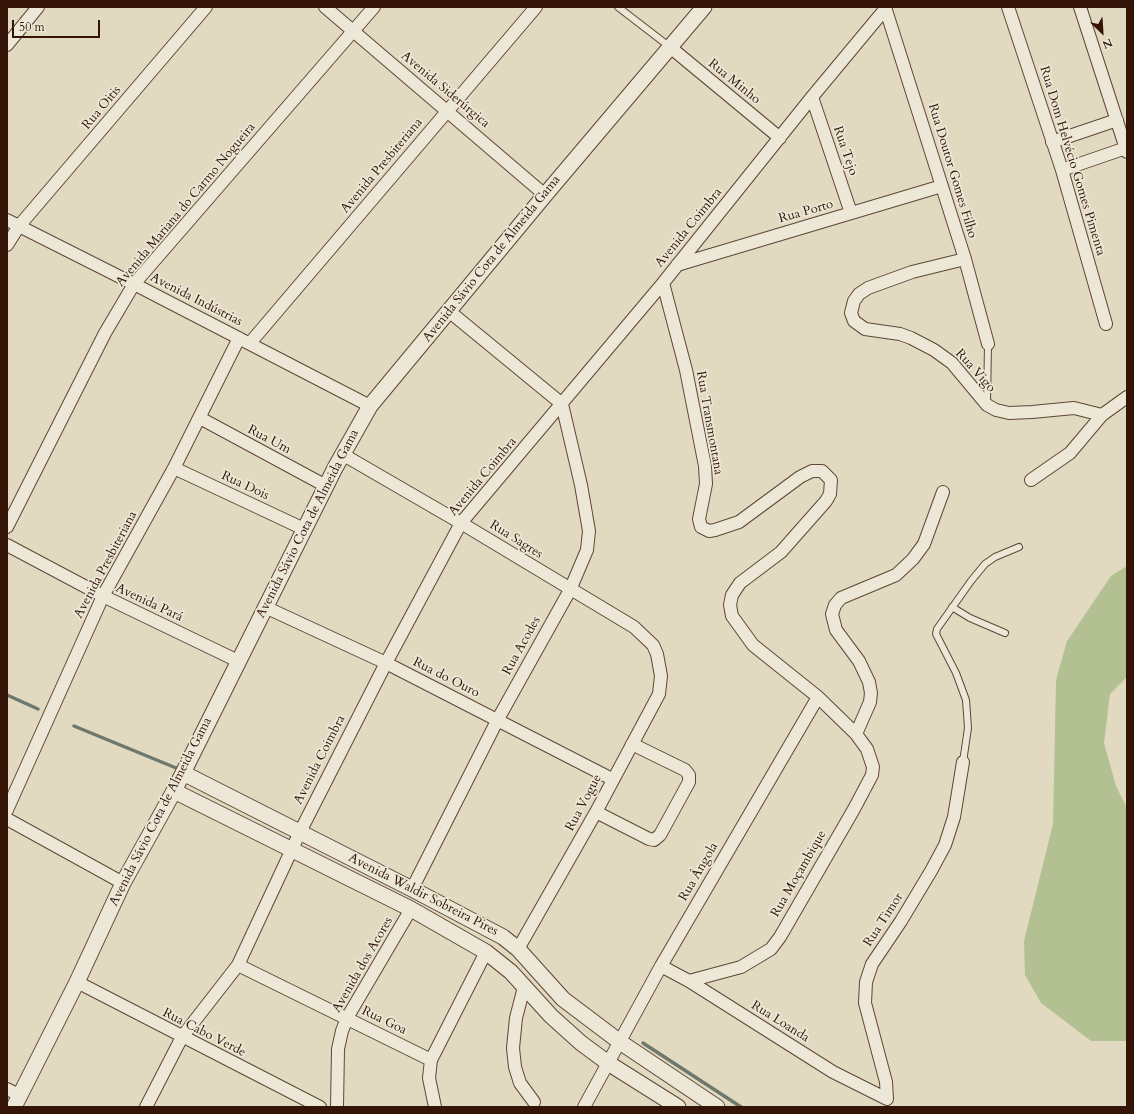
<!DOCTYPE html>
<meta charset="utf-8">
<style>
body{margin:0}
#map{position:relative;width:1134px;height:1114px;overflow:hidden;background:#e2dac0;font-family:Cardo,serif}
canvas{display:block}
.frame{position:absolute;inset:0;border:8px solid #331407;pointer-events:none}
.north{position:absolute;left:1082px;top:12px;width:40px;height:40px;-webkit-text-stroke:3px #ece7d6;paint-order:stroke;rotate:155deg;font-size:11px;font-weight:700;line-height:16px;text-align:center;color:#331407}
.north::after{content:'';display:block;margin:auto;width:14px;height:18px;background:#331407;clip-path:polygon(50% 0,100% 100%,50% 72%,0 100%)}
.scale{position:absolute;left:12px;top:20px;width:88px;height:18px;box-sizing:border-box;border:2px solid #331407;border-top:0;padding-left:5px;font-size:12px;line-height:14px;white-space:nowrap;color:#331407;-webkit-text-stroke:3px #ece7d6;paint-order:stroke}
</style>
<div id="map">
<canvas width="1134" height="1114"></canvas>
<div class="frame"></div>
<div class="north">N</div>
<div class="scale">50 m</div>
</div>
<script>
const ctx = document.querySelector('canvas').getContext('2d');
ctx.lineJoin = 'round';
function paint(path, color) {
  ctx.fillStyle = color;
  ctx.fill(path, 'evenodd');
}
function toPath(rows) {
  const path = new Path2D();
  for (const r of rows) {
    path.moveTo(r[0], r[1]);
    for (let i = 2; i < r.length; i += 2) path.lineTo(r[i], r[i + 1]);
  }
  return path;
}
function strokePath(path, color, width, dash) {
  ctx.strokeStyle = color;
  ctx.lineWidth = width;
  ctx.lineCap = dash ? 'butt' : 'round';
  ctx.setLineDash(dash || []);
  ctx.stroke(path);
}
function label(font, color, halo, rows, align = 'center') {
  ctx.font = font + ' Cardo,serif';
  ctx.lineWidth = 3.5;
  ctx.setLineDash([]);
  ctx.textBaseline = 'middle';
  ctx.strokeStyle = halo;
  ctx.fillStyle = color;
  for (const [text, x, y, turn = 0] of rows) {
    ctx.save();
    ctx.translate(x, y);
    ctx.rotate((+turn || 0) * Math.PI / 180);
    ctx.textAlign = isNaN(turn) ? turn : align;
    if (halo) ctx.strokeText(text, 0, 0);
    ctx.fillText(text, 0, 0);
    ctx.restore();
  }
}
const green = toPath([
 [1127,566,1127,677,1110,694,1104,743,1116,786,1127,808,1127,1041,1091,1041,1041,1003,1025,975,1024,941,1053,824,1056,680,1067,641,1111,576]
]);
const stream = toPath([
 [7,695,38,709],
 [74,726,181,770],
 [643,1043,741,1107]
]);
const service = toPath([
 [618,7,670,47],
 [987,403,988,344],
 [952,607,970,618,1005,633],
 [963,762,968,728,966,700,956,673,936,634,937,629,971,581,985,564,995,557,1019,547]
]);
const minor = toPath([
 [325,7,545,195],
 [885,7,965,259,988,344],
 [1008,7,1062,170,1106,324],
 [1080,7,1127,152],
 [7,45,38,7],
 [670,47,780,138],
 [812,97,851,213],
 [1052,142,1117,120],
 [1062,170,1126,148],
 [7,220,134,284,370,406],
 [7,245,19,226,206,7],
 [965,259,912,272,868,288,859,294,854,301,851,313,854,321,865,329,900,334,911,338,934,350,952,363,987,405,996,410,1009,413,1032,412,1074,408,1102,415],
 [677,265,942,186],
 [663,283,686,370,705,466,706,484,699,519,701,527,709,531,715,530,739,522,800,477,812,471,822,471,831,480,830,494,826,501,781,552,740,583,732,595,730,605,732,616,753,645,818,697,856,734,867,749,873,767,872,775,854,809,780,937,771,949,741,967,689,981],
 [250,343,536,7],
 [200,418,326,486],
 [342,454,461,523,634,627,653,645,657,654,661,676,659,694,596,812,518,949],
 [174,468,304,529],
 [1031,480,1070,453,1102,415,1127,397],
 [7,527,105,333,134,284,374,7],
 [7,545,103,596,238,661],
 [265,607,386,663,612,779],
 [856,734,870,702,871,693,869,682,859,661,836,630,832,614,835,605,841,598,896,575,913,559,924,544,943,492],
 [7,810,103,596,174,468,239,338],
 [596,812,649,839,654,840,660,835,689,782,689,775,685,770,632,744],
 [7,819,123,883],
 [412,889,498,719,570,590,587,550,589,531,581,485,562,404,450,312],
 [238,965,431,1060],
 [661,966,689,981,833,1072,887,1099,886,1082,865,1003,866,982,872,964,901,921,931,871,945,845,954,817,963,762],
 [77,982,320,1107],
 [524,987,516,1018,513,1048,515,1067,520,1083,534,1102],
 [7,1089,19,1095],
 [146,1107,182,1037,238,965,300,832,386,663,461,523,663,283,812,97,886,8],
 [337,1107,338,1049,342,1031,347,1018,411,909],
 [435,1107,429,1078,431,1060,486,952],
 [584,1107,661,966,818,697]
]);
const tertiary = toPath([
 [183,773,412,889,503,937,518,949,563,999,620,1042,717,1107],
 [174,791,411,909,486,952,511,972,551,1016,581,1043,608,1063,678,1107],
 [14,1107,77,982,123,883,174,791,335,468,370,406,545,195,704,7]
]);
const streetNames = [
 ["Rua Minho",734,82,39],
 ["Avenida Siderúrgica",445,90,40],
 ["Rua Oitis",102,108,-50],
 ["Rua Tejo",845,151,71],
 ["Rua Dom Helvécio Gomes Pimenta",1072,161,73],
 ["Avenida Presbiteriana",382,166,-50],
 ["Rua Doutor Gomes Filho",952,171,73],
 ["Avenida Mariana do Carmo Nogueira",186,205,-50],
 ["Rua Porto",806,212,-16],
 ["Avenida Coimbra",689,228,-51],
 ["Avenida Sávio Cota de Almeida Gama",492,259,-51],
 ["Avenida Indústrias",196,300,27],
 ["Rua Vigo",975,371,48],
 ["Rua Transmontana",709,423,80],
 ["Rua Um",269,440,28],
 ["Avenida Coimbra",483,477,-50],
 ["Rua Dois",245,486,25],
 ["Avenida Sávio Cota de Almeida Gama",308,524,-63],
 ["Rua Sagres",516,540,32],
 ["Avenida Presbiteriana",106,565,-62],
 ["Avenida Pará",149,603,25],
 ["Rua Acodes",522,646,-61],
 ["Rua do Ouro",446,678,27],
 ["Avenida Coimbra",320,760,-63],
 ["Rua Vogue",584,803,-62],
 ["Avenida Sávio Cota de Almeida Gama",161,812,-63],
 ["Rua Ângola",699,872,-60],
 ["Rua Moçambique",799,874,-60],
 ["Avenida Waldir Sobreira Pires",423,895,27],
 ["Rua Timor",884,920,-57],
 ["Avenida dos Acores",363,965,-60],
 ["Rua Goa",384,1021,26],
 ["Rua Loanda",780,1022,32],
 ["Rua Cabo Verde",204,1033,27]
];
paint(green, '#b3c092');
strokePath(stream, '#6e786d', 3.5);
strokePath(service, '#5f4635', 8);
strokePath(minor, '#5f4635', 14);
strokePath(tertiary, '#5f4635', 17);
strokePath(service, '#ece7d6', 6);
strokePath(minor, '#ece7d6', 12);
strokePath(tertiary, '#ece7d6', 15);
label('13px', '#331407', '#ece7d6', streetNames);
</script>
